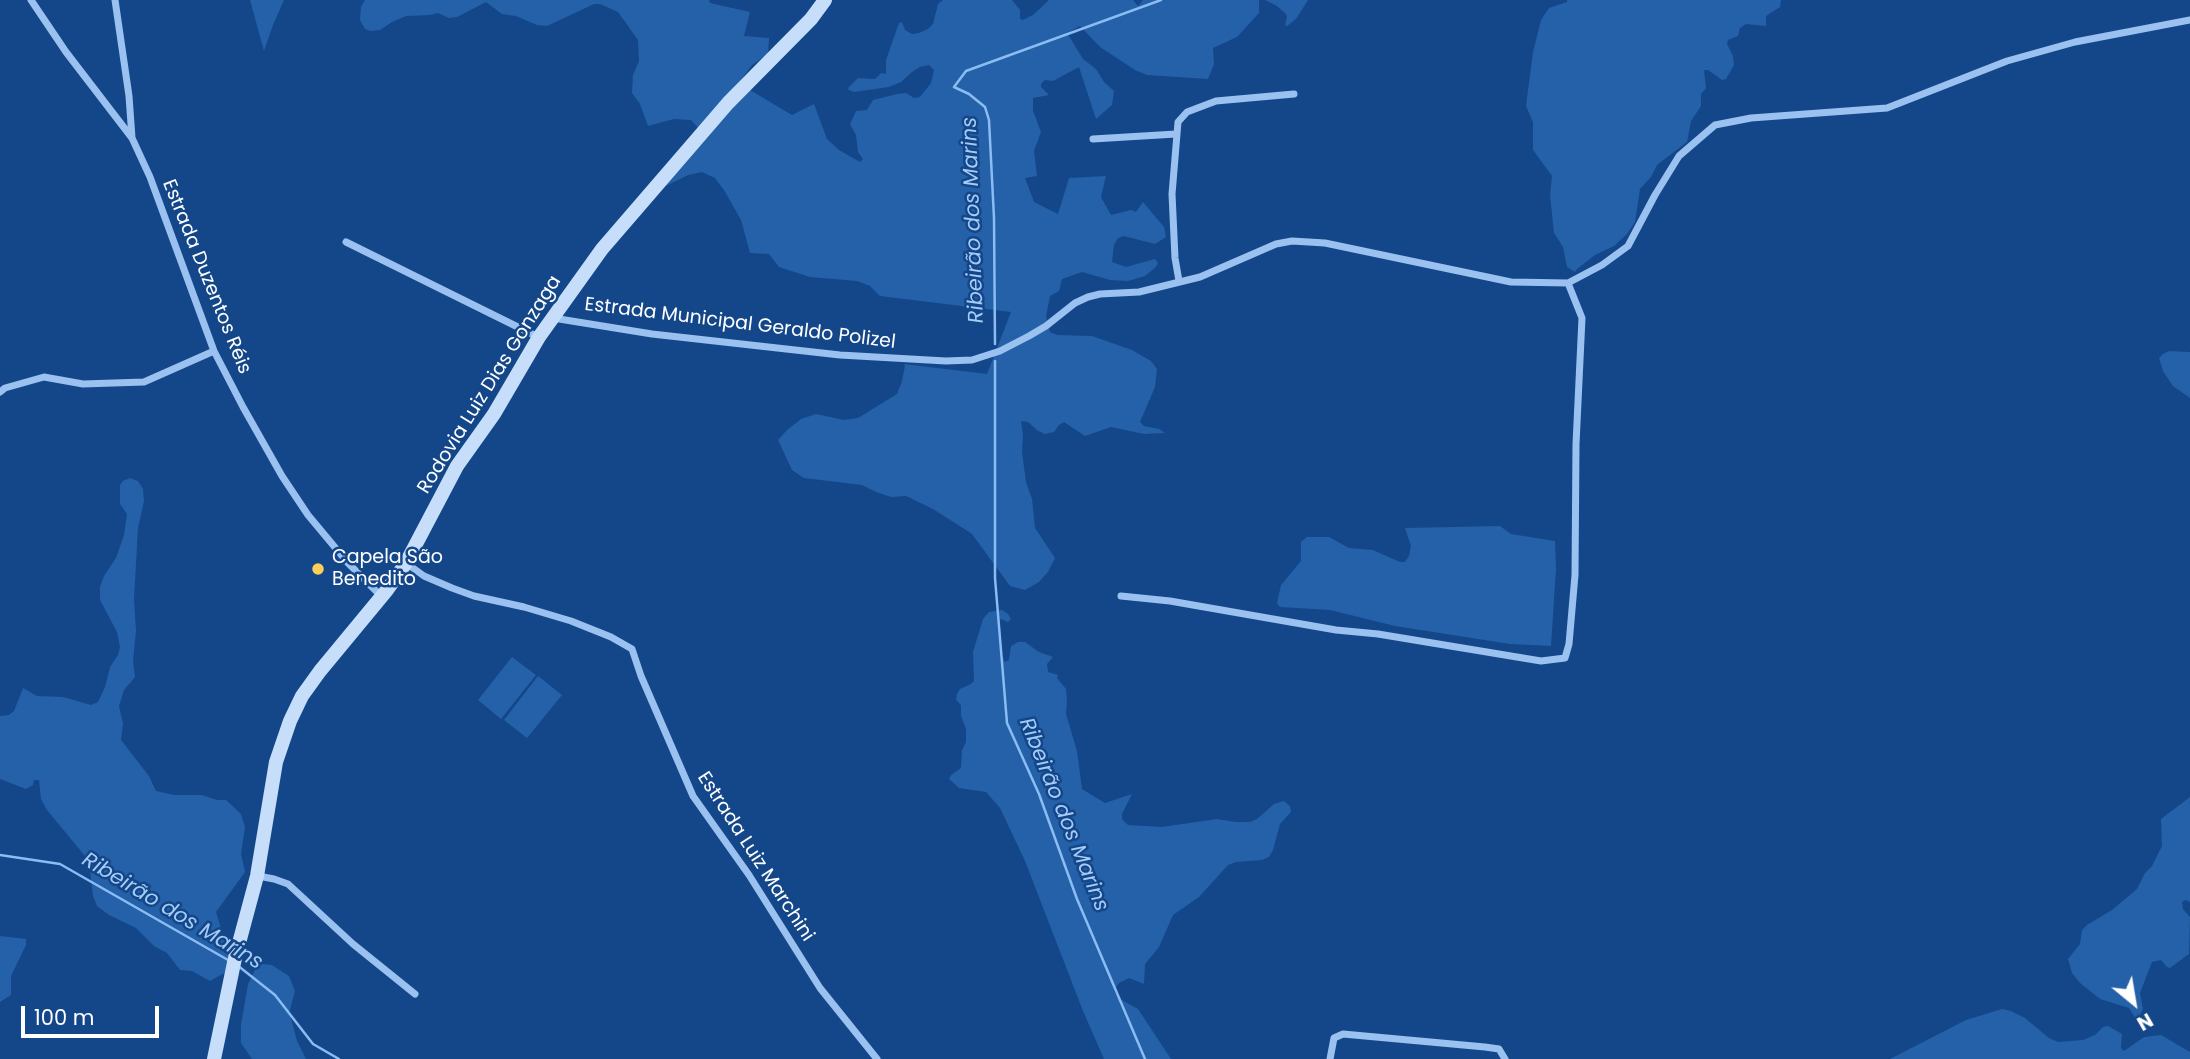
<!DOCTYPE html>
<meta charset="utf-8">
<style>
body{margin:0}
#map{position:relative;width:2190px;height:1059px;overflow:hidden;background:#134789;font-family:Poppins,sans-serif}
canvas{display:block}
.north{position:absolute;left:2099px;top:968px;width:70px;height:70px;-webkit-text-stroke:5px #134789;paint-order:stroke;rotate:150deg;font-size:19px;font-weight:700;line-height:28px;text-align:center;color:#fff}
.north::after{content:'';display:block;margin:auto;width:24px;height:32px;background:#fff;clip-path:polygon(50% 0,100% 100%,50% 72%,0 100%)}
.scale{position:absolute;left:21px;top:1006px;width:138px;height:32px;box-sizing:border-box;border:4px solid #fff;border-top:0;padding-left:9px;font-size:21px;line-height:24px;white-space:nowrap;color:#fff;-webkit-text-stroke:5px #134789;paint-order:stroke}
</style>
<div id="map">
<canvas width="2190" height="1059"></canvas>
<div class="north">N</div>
<div class="scale">100 m</div>
</div>
<script>
const ctx = document.querySelector('canvas').getContext('2d');
ctx.lineJoin = 'round';
function paint(path, color) {
  ctx.fillStyle = color;
  ctx.fill(path, 'evenodd');
}
function toPath(rows) {
  const path = new Path2D();
  for (const r of rows) {
    path.moveTo(r[0], r[1]);
    for (let i = 2; i < r.length; i += 2) path.lineTo(r[i], r[i + 1]);
  }
  return path;
}
function strokePath(path, color, width, dash) {
  ctx.strokeStyle = color;
  ctx.lineWidth = width;
  ctx.lineCap = dash ? 'butt' : 'round';
  ctx.setLineDash(dash || []);
  ctx.stroke(path);
}
function label(font, color, halo, rows, align = 'center') {
  ctx.font = font + ' Poppins,sans-serif';
  ctx.lineWidth = 5;
  ctx.setLineDash([]);
  ctx.textBaseline = 'middle';
  ctx.strokeStyle = halo;
  ctx.fillStyle = color;
  for (const [text, x, y, turn = 0] of rows) {
    ctx.save();
    ctx.translate(x, y);
    ctx.rotate((+turn || 0) * Math.PI / 180);
    ctx.textAlign = isNaN(turn) ? turn : align;
    if (halo) ctx.strokeText(text, 0, 0);
    ctx.fillText(text, 0, 0);
    ctx.restore();
  }
}
const green = toPath([
 [250,0,284,0,273,25,264,51],
 [365,0,709,0,710,3,750,12,744,36,769,38,768,54,752,65,724,102,750,90,792,115,814,104,827,139,839,150,860,162,863,159,858,152,856,135,850,124,856,111,867,110,873,100,897,94,906,93,914,98,920,97,931,83,934,70,929,65,920,67,912,72,901,82,889,87,854,92,849,90,848,88,858,78,875,79,881,73,886,74,886,60,899,23,902,22,905,30,912,34,919,33,928,29,933,24,938,4,943,0,1012,0,1020,10,1020,19,1023,20,1033,15,1049,0,1133,0,1138,6,1143,0,1259,0,1259,13,1237,37,1213,48,1214,64,1208,79,1147,75,1135,70,1100,47,1080,26,1067,33,1083,59,1096,69,1104,82,1114,91,1112,105,1096,119,1079,67,1053,81,1045,80,1041,84,1041,87,1049,95,1033,98,1033,111,1041,132,1034,151,1037,176,1025,178,1034,202,1058,214,1069,178,1106,176,1101,197,1111,215,1131,210,1136,212,1143,202,1164,227,1166,237,1155,244,1124,236,1118,238,1114,245,1112,262,1126,267,1155,259,1158,263,1156,267,1145,276,1128,281,1110,280,1082,272,1062,279,1059,291,1050,296,1046,316,1050,332,1057,335,1092,336,1132,350,1151,361,1157,369,1155,387,1140,422,1144,426,1159,429,1165,433,1144,434,1111,427,1085,436,1064,422,1059,425,1054,432,1045,434,1038,431,1028,422,1021,421,1023,436,1022,452,1026,482,1032,499,1035,528,1055,558,1048,572,1039,582,1025,590,1010,586,972,534,933,509,906,496,891,497,876,492,862,485,804,478,792,470,778,440,787,430,801,419,816,414,844,420,858,418,897,394,902,381,905,366,904,364,987,374,1011,312,880,296,870,286,857,281,810,277,779,267,769,254,750,253,741,220,724,190,715,178,702,172,688,175,666,186,684,162,700,130,691,120,674,119,648,126,640,104,632,93,633,75,639,61,638,40,618,12,600,4,594,4,547,26,537,25,516,16,502,14,486,2,457,17,449,18,438,13,430,15,406,16,392,22,380,30,370,31,365,29,360,20,361,7],
 [1265,0,1308,0,1296,19,1287,26,1285,25,1287,17,1286,14,1277,6],
 [1567,0,1781,0,1780,7,1766,16,1766,26,1746,24,1740,28,1738,36,1728,40,1727,44,1733,56,1734,65,1726,79,1722,80,1708,70,1704,70,1706,88,1701,94,1701,106,1691,121,1687,142,1657,165,1651,177,1640,189,1635,222,1627,234,1614,246,1595,255,1577,269,1575,272,1567,267,1563,247,1554,233,1550,195,1552,176,1533,150,1533,122,1526,106,1533,52,1541,20,1549,8,1567,2],
 [2169,351,2190,352,2190,398,2173,386,2163,371,2159,358,2163,354],
 [130,478,138,481,143,489,144,501,138,528,134,599,136,631,133,661,135,677,124,690,119,706,123,724,121,740,149,776,156,791,174,795,202,795,217,800,226,800,241,814,245,827,241,854,245,872,216,912,229,955,228,971,210,981,192,971,180,970,167,953,154,946,136,928,109,915,97,906,93,896,89,861,47,810,41,799,39,780,34,780,33,785,26,789,0,779,0,716,9,715,14,711,23,688,37,696,63,697,91,705,98,702,105,687,110,667,118,655,120,647,117,632,100,600,100,587,104,576,116,558,124,535,127,514,120,504,120,485,123,481],
 [1500,526,1511,534,1555,541,1556,569,1551,646,1510,644,1395,626,1330,610,1280,607,1277,603,1281,585,1301,561,1301,542,1307,537,1329,537,1349,548,1373,550,1400,562,1405,562,1409,556,1411,546,1405,528],
 [1002,610,1008,614,1011,619,1008,622,1001,619,998,623,1001,634,1000,650,1005,662,1009,660,1011,646,1018,642,1025,642,1039,652,1053,657,1047,664,1048,672,1058,675,1057,678,1066,689,1067,701,1066,714,1077,751,1082,789,1105,803,1132,794,1122,814,1122,819,1128,825,1162,827,1217,819,1236,822,1250,822,1257,819,1274,804,1284,801,1290,806,1291,812,1280,824,1273,850,1269,857,1262,860,1236,862,1228,865,1199,897,1173,915,1159,947,1145,964,1144,984,1129,978,1119,983,1114,990,1118,998,1138,1009,1171,1059,1104,1059,1083,1011,1025,861,1000,808,986,792,959,788,949,779,951,775,961,768,962,750,966,742,966,729,961,716,961,705,956,700,957,694,960,689,971,684,974,681,973,652,983,619,989,612],
 [512,657,536,675,501,719,478,700],
 [538,676,562,695,527,738,504,720],
 [2190,797,2190,902,2186,900,2182,902,2183,909,2190,917,2189,954,2170,968,2167,967,2161,960,2152,962,2140,993,2143,1009,2137,1021,2129,1008,2100,999,2080,983,2072,973,2068,959,2080,944,2082,930,2087,925,2112,910,2137,889,2145,873,2152,866,2162,846,2161,819],
 [0,936,26,939,26,945,11,976,11,995,0,1002],
 [263,964,272,965,289,976,295,991,290,1010,291,1018,297,1041,306,1059,252,1059,241,1043,241,1025,248,984,257,966],
 [2002,1009,2011,1011,2025,1018,2049,1038,2058,1042,2083,1040,2095,1035,2103,1027,2108,1026,2122,1034,2121,1048,2124,1051,2144,1037,2161,1035,2190,1052,2190,1059,1890,1059,1966,1020]
]);
const stream = toPath([
 [995,344,994,218,989,120,985,107,969,94,954,87,966,71,1161,0],
 [995,361,995,578,1007,723,1039,794,1077,899,1145,1059],
 [0,855,60,864,228,960],
 [237,965,275,995,313,1044,339,1059]
]);
const minor = toPath([
 [31,0,66,52,132,138,150,177,214,351,243,407,282,476,308,515,348,563,381,596],
 [115,0,129,96,132,138],
 [1093,139,1176,134],
 [346,242,538,337],
 [1179,281,1175,258,1172,194,1178,122,1187,112,1216,101,1294,94],
 [553,318,652,334,840,355,946,361,972,360,1000,351,1029,336,1046,326,1075,303,1088,297,1100,294,1139,292,1200,277,1276,244,1292,241,1325,243,1511,282,1568,283,1602,265,1628,246,1655,195,1679,156,1715,125,1751,118,1887,108,2007,61,2075,42,2190,20],
 [0,392,5,388,44,377,83,384,144,382,214,351],
 [406,563,424,576,452,588,474,596,524,607,571,621,611,637,632,649,641,676,693,796,749,875,820,988,877,1059],
 [1121,596,1170,601,1336,630,1378,634,1541,661,1565,658,1569,644,1575,575,1576,444,1582,318,1568,283],
 [258,876,274,879,288,884,353,944,415,994],
 [1330,1059,1334,1038,1343,1034,1485,1047,1499,1049,1505,1059]
]);
const secondary = toPath([
 [214,1059,235,958,257,876,276,762,290,721,302,696,320,671,387,590,406,563,457,466,494,414,539,337,602,249,728,103,811,19,825,0]
]);
const markers = [
 [318,569,7,"#ffce58"]
];
const streetNames = [
 ["Estrada Duzentos Réis",206,277,68],
 ["Estrada Municipal Geraldo Polizel",740,324,7],
 ["Rodovia Luiz Dias Gonzaga",490,385,-58],
 ["Estrada Luiz Marchini",755,857,57]
];
const poiNames = [
 ["Capela São",332,558],
 ["Benedito",332,580]
];
const waterNames = [
 ["Ribeirão dos Marins",974,220,-92],
 ["Ribeirão dos Marins",1063,815,68],
 ["Ribeirão dos Marins",172,912,31]
];
paint(green, '#2561a8');
strokePath(stream, '#8bbcf3', 2.5);
strokePath(minor, '#9ac1f0', 7);
strokePath(secondary, '#c7defb', 14);
for (const [x, y, r, color] of markers) {
  const dot = new Path2D();
  dot.arc(x, y, r, 0, 2 * Math.PI);
  ctx.fillStyle = color;
  ctx.fill(dot);
  strokePath(dot, '#134789', 2.5);
}
label('19px', '#fff', '#134789', streetNames);
label('19px', '#fff', '#134789', poiNames, 'left');
label('italic 21px', '#a5cbf7', '#134789', waterNames);
</script>
